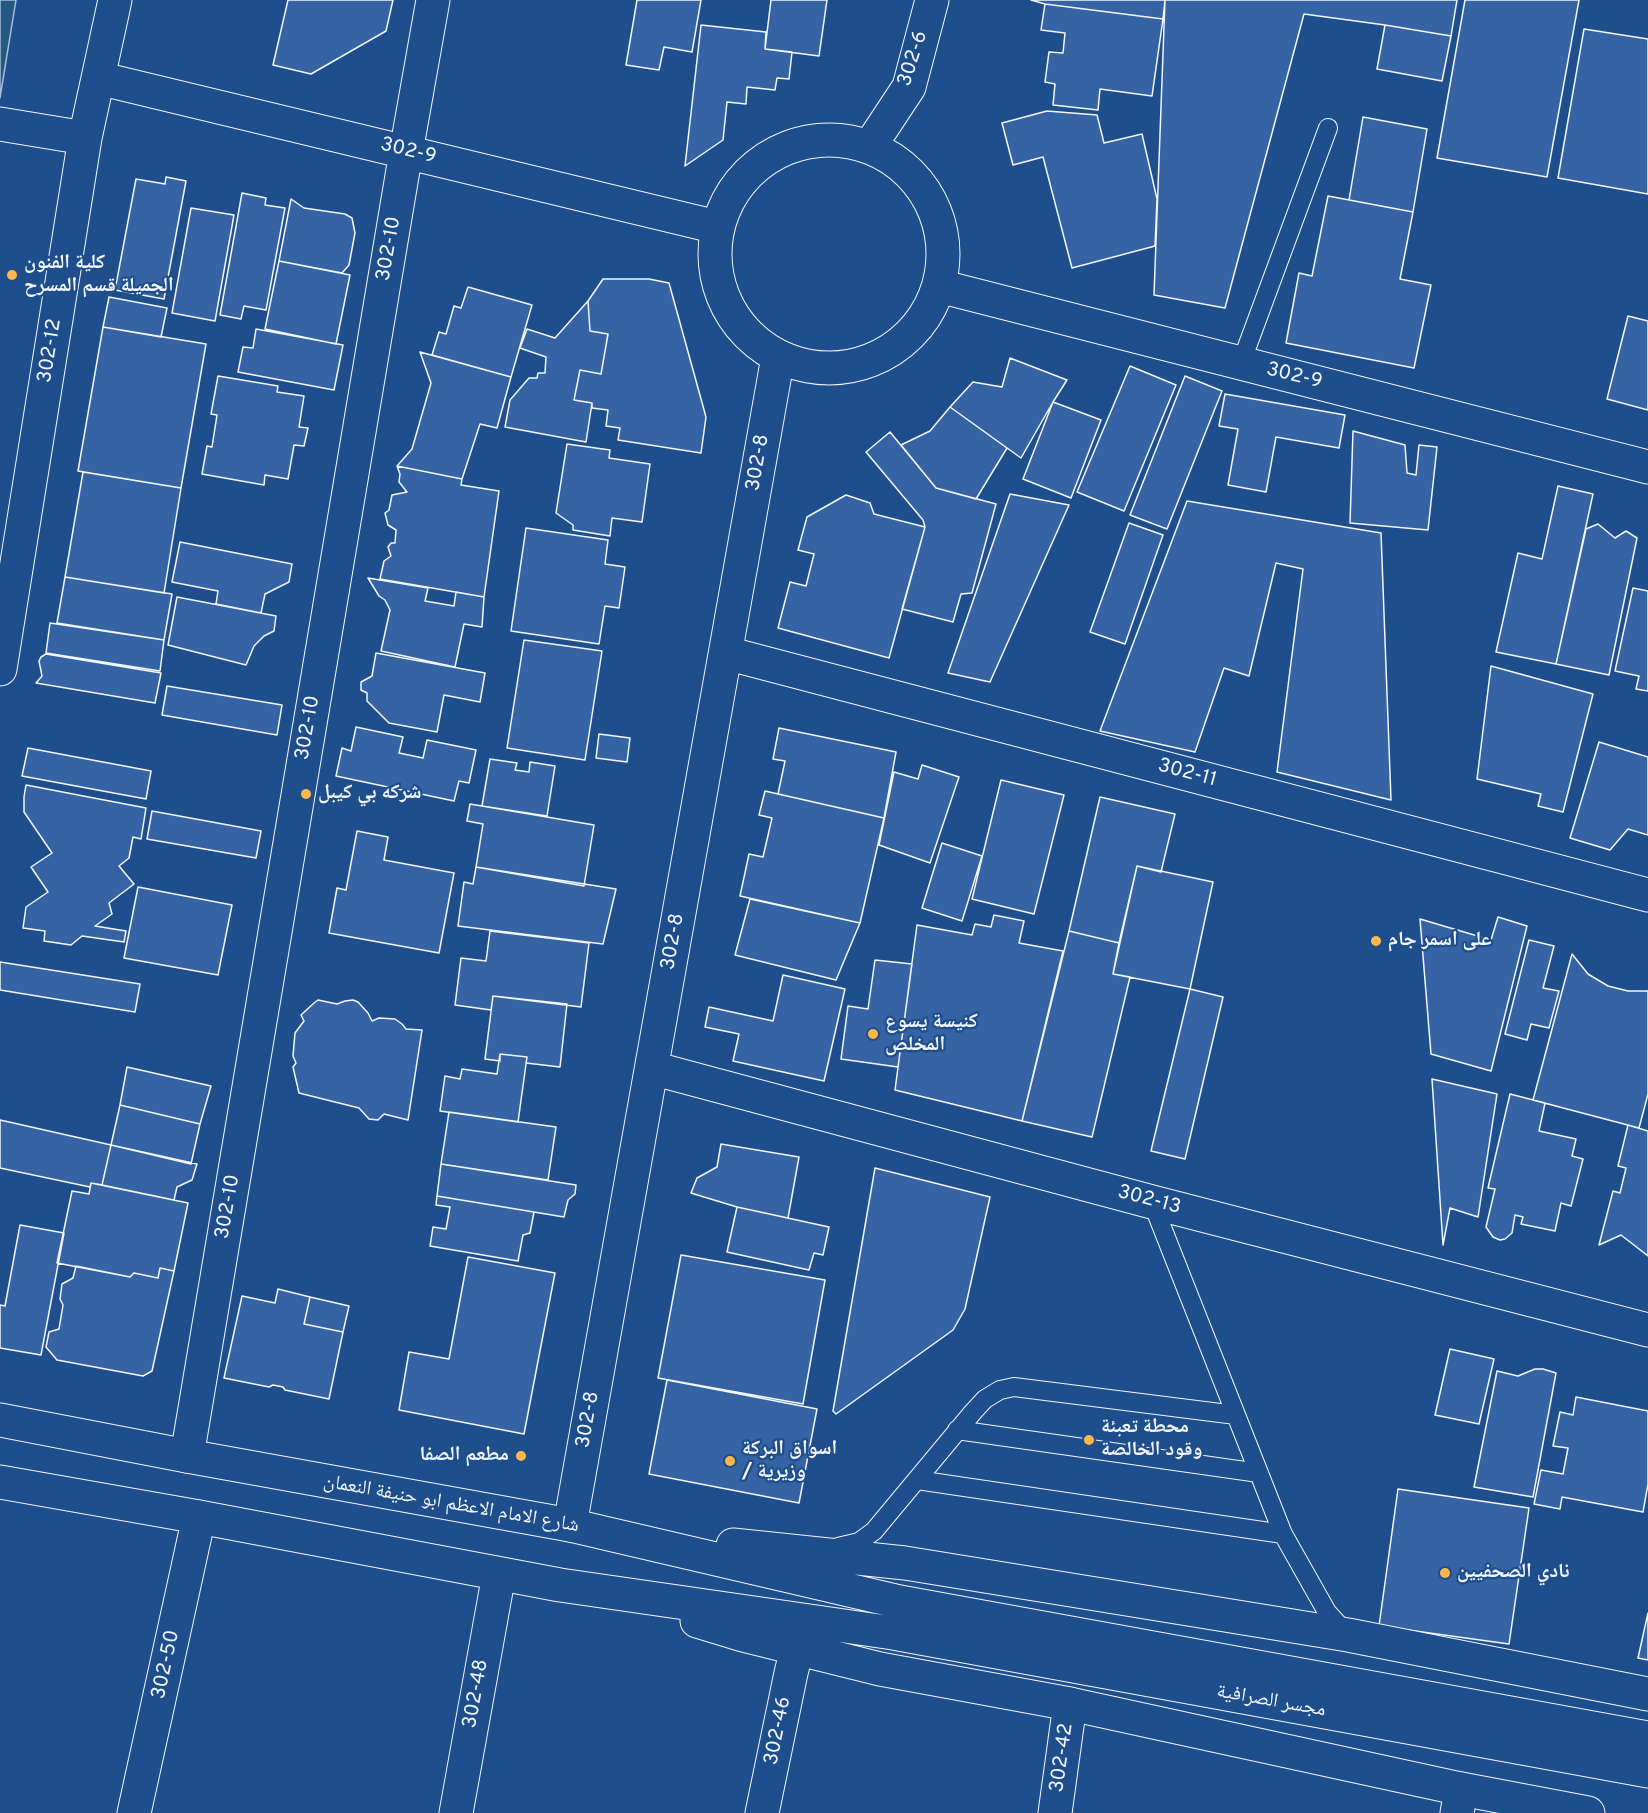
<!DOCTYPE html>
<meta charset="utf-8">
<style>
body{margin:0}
canvas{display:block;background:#1f4e8c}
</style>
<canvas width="1648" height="1813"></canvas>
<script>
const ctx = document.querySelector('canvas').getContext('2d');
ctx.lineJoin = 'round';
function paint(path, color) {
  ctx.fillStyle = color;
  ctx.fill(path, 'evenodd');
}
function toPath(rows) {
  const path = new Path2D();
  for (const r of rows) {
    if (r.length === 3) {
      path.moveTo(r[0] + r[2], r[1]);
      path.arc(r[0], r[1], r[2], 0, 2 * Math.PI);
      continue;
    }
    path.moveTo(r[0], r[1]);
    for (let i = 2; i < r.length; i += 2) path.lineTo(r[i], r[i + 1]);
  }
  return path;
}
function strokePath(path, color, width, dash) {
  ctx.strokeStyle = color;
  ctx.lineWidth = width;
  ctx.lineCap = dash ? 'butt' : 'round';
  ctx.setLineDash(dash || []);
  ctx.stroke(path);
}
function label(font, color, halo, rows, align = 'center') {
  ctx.font = font + ' Overpass,"Noto Naskh Arabic",sans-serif';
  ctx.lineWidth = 4.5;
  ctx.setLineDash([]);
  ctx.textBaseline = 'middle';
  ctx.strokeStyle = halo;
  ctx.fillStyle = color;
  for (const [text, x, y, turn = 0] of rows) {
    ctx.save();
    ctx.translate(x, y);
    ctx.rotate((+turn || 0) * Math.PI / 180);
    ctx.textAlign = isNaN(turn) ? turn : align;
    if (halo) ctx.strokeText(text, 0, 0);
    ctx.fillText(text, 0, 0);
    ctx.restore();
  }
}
const green = toPath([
 [0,0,16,0,0,98,0,0]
]);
const building = toPath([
 [288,0,393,0,386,31,311,74,273,65,288,0],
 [637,0,701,0,692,52,664,47,659,70,626,65,637,0],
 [771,0,827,0,819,56,765,49,771,0],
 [1031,0,1165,0,1163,19,1045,4,1031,0],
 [1165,0,1457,0,1451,36,1385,25,1304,14,1225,308,1154,295,1165,0],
 [1465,0,1579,0,1547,177,1437,158,1465,0],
 [1045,4,1163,19,1152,96,1100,89,1098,110,1053,105,1055,84,1045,82,1049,52,1063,53,1065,33,1041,30,1045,4],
 [701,25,766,32,765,49,792,52,789,79,777,78,775,90,747,87,746,104,727,102,723,140,685,166,701,25],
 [1385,25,1451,36,1442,81,1377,69,1385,25],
 [1584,29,1648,39,1648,194,1558,178,1584,29],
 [1047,111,1097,115,1104,143,1142,134,1157,199,1155,246,1072,268,1043,157,1013,165,1002,123,1047,111],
 [1363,117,1427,129,1413,212,1349,200,1363,117],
 [166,177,186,181,164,299,115,290,136,179,165,184,166,177],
 [242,193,266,198,265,205,285,208,266,310,244,306,241,319,220,315,242,193],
 [1328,196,1413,212,1400,279,1431,285,1414,368,1286,343,1299,273,1312,276,1328,196],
 [291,199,304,208,345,214,352,218,355,233,349,265,342,273,279,261,291,199],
 [191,208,234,215,215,321,172,313,191,208],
 [279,261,350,275,336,344,265,329,279,261],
 [603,279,649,279,669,283,706,417,701,453,618,440,620,428,606,426,608,410,592,408,592,403,574,400,580,370,601,374,608,334,590,331,588,301,603,279],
 [468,287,532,305,511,377,432,355,439,332,446,334,454,306,461,308,468,287],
 [109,297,167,308,161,337,103,327,109,297],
 [588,301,590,331,608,334,601,374,580,370,574,400,592,403,586,442,505,427,510,400,529,378,537,378,538,373,545,373,546,357,520,348,527,329,555,338,588,301],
 [1628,316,1648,321,1648,410,1607,399,1628,316],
 [103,327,206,344,181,488,78,471,103,327],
 [256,329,343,345,334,390,238,372,243,347,253,348,256,329],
 [420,352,511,377,497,428,480,424,462,479,397,466,412,449,431,383,420,352],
 [1010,358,1067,380,1053,402,1021,458,950,407,973,382,1002,387,1010,358],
 [1130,366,1176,385,1124,511,1077,492,1130,366],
 [218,376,278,386,277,392,304,396,299,427,308,428,304,446,294,445,288,479,265,475,264,485,202,474,207,446,212,447,217,415,211,414,218,376],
 [1185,376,1222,391,1167,529,1130,515,1185,376],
 [1225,394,1345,415,1339,448,1276,437,1266,492,1228,485,1238,429,1219,426,1225,394],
 [1053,402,1101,420,1071,498,1023,479,1053,402],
 [950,407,1007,448,976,499,936,488,901,445,930,431,950,407],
 [1353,431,1405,445,1407,473,1416,475,1419,445,1437,447,1428,530,1350,523,1353,431],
 [890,432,936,488,996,504,972,593,961,594,953,622,902,609,925,527,923,520,866,452,890,432],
 [567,444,610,450,609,458,650,464,642,522,612,518,610,536,573,530,573,525,556,513,567,444],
 [397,466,462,479,461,485,499,491,484,597,380,579,384,561,391,556,388,547,391,543,395,543,396,530,388,525,385,513,389,510,392,495,407,492,399,482,400,474,397,466],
 [83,472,181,488,164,593,65,577,83,472],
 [1558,486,1593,494,1556,664,1496,652,1518,553,1542,559,1558,486],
 [1010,494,1069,505,990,682,948,673,1010,494],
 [846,495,870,503,874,514,925,527,889,658,778,628,790,582,806,586,814,554,798,550,807,517,846,495],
 [1187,501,1381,533,1391,800,1277,772,1303,569,1276,563,1249,676,1224,668,1195,752,1100,731,1187,501],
 [1129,523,1163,535,1125,644,1090,632,1129,523],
 [1598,524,1615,538,1626,531,1637,538,1609,675,1556,664,1586,529,1598,524],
 [526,528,608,540,605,564,625,567,619,608,605,606,599,644,511,631,526,528],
 [180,542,292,564,289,582,265,594,261,613,216,604,218,591,172,582,180,542],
 [65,577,172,594,164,640,57,623,65,577],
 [368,578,428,588,425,601,454,606,456,592,484,597,482,627,464,624,455,667,381,651,390,610,385,600,379,596,368,578],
 [1633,588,1648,591,1648,691,1636,689,1639,676,1615,671,1633,588],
 [177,597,276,616,274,631,264,636,254,646,246,665,168,645,177,597],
 [50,623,164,640,160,671,46,653,50,623],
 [524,640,602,651,585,760,507,748,524,640],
 [376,653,485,673,480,702,444,695,437,732,389,723,367,701,367,693,361,690,361,682,372,676,376,653],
 [46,654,161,673,155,703,36,683,42,676,39,661,41,657,46,654],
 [1491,666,1593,694,1563,812,1538,806,1541,794,1477,779,1491,666],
 [167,686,282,705,277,735,162,715,167,686],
 [356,727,403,737,399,753,423,758,427,740,476,750,469,783,459,781,454,801,336,776,342,748,351,751,356,727],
 [779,728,896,752,884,818,778,794,785,761,773,759,779,728],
 [599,734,630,738,627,762,596,758,599,734],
 [1599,742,1648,757,1648,835,1628,829,1610,850,1570,838,1599,742],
 [28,748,151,771,146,799,22,776,28,748],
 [490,759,517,763,515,770,529,772,530,762,555,766,547,816,482,806,490,759],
 [922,765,959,777,930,863,879,845,894,772,918,779,922,765],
 [1001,780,1064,795,1034,914,972,899,1001,780],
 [26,785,146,808,141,839,133,837,129,858,119,866,134,884,109,903,112,914,95,926,126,931,124,942,82,936,71,945,44,941,45,931,23,928,26,907,48,892,31,867,52,853,24,812,24,797,26,785],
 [765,791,884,818,860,923,740,896,749,854,763,857,772,818,759,815,765,791],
 [1100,797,1175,814,1161,872,1137,866,1119,943,1069,931,1100,797],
 [470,804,594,825,584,886,476,867,483,824,467,821,470,804],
 [152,811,261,831,256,858,147,839,152,811],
 [357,831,388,837,384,860,454,873,439,953,329,933,337,888,346,890,357,831],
 [942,843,982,856,962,921,922,908,942,843],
 [1137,866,1213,882,1190,989,1113,974,1137,866],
 [476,867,616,889,603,944,458,926,464,882,473,884,476,867],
 [138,887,232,905,218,975,124,958,138,887],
 [750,899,860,923,836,980,735,955,750,899],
 [994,915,1024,921,1019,943,1063,951,1022,1121,895,1090,917,925,972,935,975,924,991,927,994,915],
 [1498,917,1527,926,1491,1071,1431,1054,1420,919,1491,940,1498,917],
 [490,931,589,943,581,1007,493,996,491,1010,455,1005,461,958,486,961,490,931],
 [1069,931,1119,943,1113,974,1130,977,1092,1137,1022,1121,1069,931],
 [1529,940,1554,946,1543,988,1559,991,1549,1028,1531,1024,1527,1040,1505,1034,1529,940],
 [1572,954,1588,974,1608,986,1628,991,1648,991,1648,1094,1639,1128,1533,1100,1572,954],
 [875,960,912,964,898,1067,841,1059,848,1006,868,1009,875,960],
 [0,962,140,984,135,1012,0,990,0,962],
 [783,975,845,989,824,1081,733,1061,739,1034,705,1027,709,1007,773,1021,783,975],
 [1190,989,1223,997,1185,1159,1151,1151,1190,989],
 [493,996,567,1004,560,1067,526,1063,527,1057,500,1054,500,1061,485,1059,493,996],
 [318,1000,337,1004,345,1001,353,1000,358,1002,368,1013,372,1021,379,1018,395,1019,402,1024,406,1029,422,1030,408,1120,384,1114,378,1120,369,1119,359,1108,299,1093,293,1067,296,1063,293,1056,295,1033,304,1021,301,1015,314,1003,318,1000],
 [500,1054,527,1057,518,1122,440,1111,445,1076,460,1079,462,1069,497,1074,500,1054],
 [127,1067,211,1086,200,1124,120,1105,127,1067],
 [1432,1079,1497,1094,1478,1217,1450,1208,1443,1245,1432,1079],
 [1510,1094,1545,1103,1539,1131,1576,1139,1572,1156,1583,1159,1571,1206,1561,1203,1555,1231,1521,1224,1523,1217,1515,1215,1512,1233,1505,1239,1500,1240,1493,1237,1486,1227,1495,1189,1488,1188,1510,1094],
 [120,1105,200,1124,191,1164,111,1145,120,1105],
 [449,1112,556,1127,548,1180,441,1164,449,1112],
 [0,1120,111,1145,102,1185,91,1183,90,1187,0,1168,0,1120],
 [1628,1125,1648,1131,1648,1256,1621,1235,1599,1245,1613,1191,1620,1193,1626,1168,1618,1166,1628,1125],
 [721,1144,799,1157,788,1218,737,1207,691,1193,697,1178,717,1167,721,1144],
 [111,1145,197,1164,192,1180,177,1187,174,1200,102,1185,111,1145],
 [441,1164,576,1185,575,1194,568,1200,564,1217,437,1196,441,1164],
 [875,1168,990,1197,965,1309,953,1330,836,1414,833,1411,875,1168],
 [91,1183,188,1203,174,1271,160,1268,158,1278,134,1273,130,1277,57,1263,72,1191,89,1194,91,1183],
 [437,1196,534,1212,530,1233,523,1235,518,1261,430,1246,433,1227,446,1229,450,1207,436,1205,437,1196],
 [737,1207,829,1227,823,1255,814,1253,809,1270,727,1252,737,1207],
 [20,1225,64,1233,41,1355,0,1348,0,1305,5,1306,20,1225],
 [681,1255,825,1280,803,1404,658,1378,681,1255],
 [468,1257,555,1273,524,1434,399,1410,409,1352,449,1359,468,1257],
 [76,1266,130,1277,134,1273,158,1278,160,1268,174,1271,152,1371,143,1376,57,1360,46,1347,49,1332,59,1329,63,1305,60,1299,62,1284,73,1278,76,1266],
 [278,1289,310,1297,304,1324,343,1332,329,1399,285,1390,283,1387,273,1385,269,1387,224,1378,242,1296,275,1303,278,1289],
 [310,1297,349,1306,343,1332,304,1324,310,1297],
 [1450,1349,1494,1359,1479,1424,1435,1415,1450,1349],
 [1535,1369,1543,1369,1556,1373,1533,1497,1474,1487,1497,1371,1518,1376,1535,1369],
 [667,1380,817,1409,799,1503,649,1474,667,1380],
 [1576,1397,1648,1411,1648,1484,1643,1512,1562,1497,1560,1509,1534,1504,1541,1470,1563,1474,1568,1448,1553,1446,1560,1412,1573,1415,1576,1397],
 [1398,1489,1529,1508,1509,1644,1379,1626,1398,1489],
 [1648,1613,1648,1660,1638,1658,1648,1613]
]);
const service = toPath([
 [1241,363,1328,128],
 [1152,1202,1283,1534,1327,1612,1347,1634],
 [957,1430,1259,1473],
 [917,1480,1283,1534],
 [838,1547,859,1542,874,1531,973,1412,985,1399,1000,1390,1014,1387,1236,1415]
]);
const minor = toPath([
 [98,78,717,227],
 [0,124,85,138],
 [829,254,114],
 [870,146,909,87,932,0],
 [939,286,1648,467],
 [726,653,1648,895],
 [0,669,85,138,115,0],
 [652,1068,1152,1202,1648,1330],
 [187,1456,406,152,433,0],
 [570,1525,778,357],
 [134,1813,199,1517],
 [456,1813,499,1574],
 [762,1813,791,1673,797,1649],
 [1055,1813,1070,1704],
 [1457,1813,1461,1789]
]);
const secondary = toPath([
 [0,1420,187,1456,570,1525,900,1602,1648,1738],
 [0,1482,199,1517,560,1585,893,1633,1648,1771],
 [733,1545,905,1563,1348,1635,1648,1694],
 [697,1621,743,1635,880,1669,1070,1704,1461,1789,1588,1813]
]);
const markers = [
 [12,275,6,"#ffb74d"],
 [306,794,6,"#ffb74d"],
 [1376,941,6,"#ffb74d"],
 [873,1034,6,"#ffb74d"],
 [1089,1440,6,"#ffb74d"],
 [521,1456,6,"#ffb74d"],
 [730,1461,6,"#ffb74d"],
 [1445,1573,6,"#ffb74d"]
];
const streetNames = [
 ["302-6",914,59,-72],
 ["302-9",408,152,14],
 ["302-10",390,249,-80],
 ["302-12",51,351,-81],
 ["302-9",1294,377,14],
 ["302-8",759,463,-80],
 ["302-10",309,728,-80],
 ["302-11",1187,774,15],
 ["302-8",674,942,-80],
 ["302-13",1149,1201,15],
 ["302-10",229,1207,-80],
 ["302-8",589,1420,-80],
 ["شارع الامام الاعظم ابو حنيفة النعمان",451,1505,10],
 ["302-50",167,1665,-78],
 ["302-48",477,1694,-80],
 ["مجسر الصرافية",1271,1702,10],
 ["302-46",779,1731,-79],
 ["302-42",1063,1758,-82]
];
const poiNames = [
 ["كلية الفنون",24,264],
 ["الجميلة قسم المسرح",24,287],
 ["شركه بي كيبل",318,794],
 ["علی اسمر جام",1388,941],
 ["كنيسة يسوع",885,1023],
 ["المخلص",885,1046],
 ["محطة تعبئة",1101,1428],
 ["وقود الخالصة",1101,1451],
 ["اسواق البركة",742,1450],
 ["/ وزيرية",742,1473],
 ["مطعم الصفا",509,1456,"right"],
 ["نادي الصحفيين",1457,1573]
];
paint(green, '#245a82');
strokePath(green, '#a8bbd7', 1.5);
paint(building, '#3563a3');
strokePath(building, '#f2f6ff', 1.5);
strokePath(service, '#f2f6ff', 20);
strokePath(minor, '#f2f6ff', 35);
strokePath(secondary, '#f2f6ff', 35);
strokePath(service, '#1f4e8c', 18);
strokePath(minor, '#1f4e8c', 33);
strokePath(secondary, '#1f4e8c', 33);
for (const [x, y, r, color] of markers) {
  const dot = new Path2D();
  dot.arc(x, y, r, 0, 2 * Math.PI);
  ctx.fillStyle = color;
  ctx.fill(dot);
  strokePath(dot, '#1f4e8c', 2);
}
label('20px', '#f2f6ff', '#1f4e8c', streetNames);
label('bold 20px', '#f2f6ff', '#1f4e8c', poiNames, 'left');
</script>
